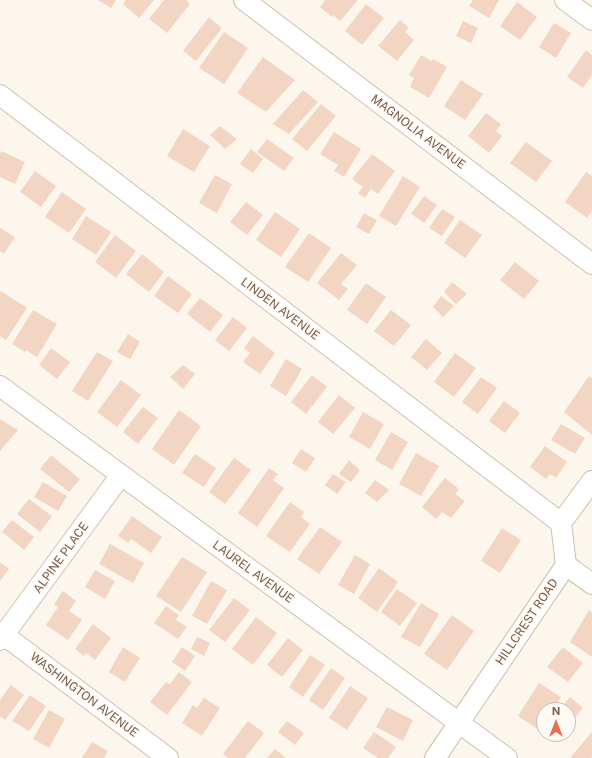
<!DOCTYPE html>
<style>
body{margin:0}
#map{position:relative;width:592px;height:758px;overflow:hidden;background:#fdf6ec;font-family:"Public Sans",sans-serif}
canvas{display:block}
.north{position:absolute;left:536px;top:702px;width:40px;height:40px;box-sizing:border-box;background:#fffaf3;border:1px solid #cabbb1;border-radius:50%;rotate:0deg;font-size:11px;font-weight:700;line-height:16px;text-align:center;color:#7a5c4d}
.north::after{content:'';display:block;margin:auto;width:14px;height:18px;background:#e76f51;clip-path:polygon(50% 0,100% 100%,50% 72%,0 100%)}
</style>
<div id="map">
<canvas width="592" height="758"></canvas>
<div class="north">N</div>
</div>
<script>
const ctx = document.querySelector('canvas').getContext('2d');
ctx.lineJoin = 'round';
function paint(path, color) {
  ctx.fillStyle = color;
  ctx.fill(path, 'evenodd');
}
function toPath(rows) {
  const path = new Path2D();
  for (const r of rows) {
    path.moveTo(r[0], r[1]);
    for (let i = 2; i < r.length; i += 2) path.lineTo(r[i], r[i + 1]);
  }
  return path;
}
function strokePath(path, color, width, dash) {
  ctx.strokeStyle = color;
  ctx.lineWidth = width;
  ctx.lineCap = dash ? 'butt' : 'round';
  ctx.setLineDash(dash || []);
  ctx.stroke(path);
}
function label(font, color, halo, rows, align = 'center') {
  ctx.font = font + ' "Public Sans",sans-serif';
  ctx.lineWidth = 3.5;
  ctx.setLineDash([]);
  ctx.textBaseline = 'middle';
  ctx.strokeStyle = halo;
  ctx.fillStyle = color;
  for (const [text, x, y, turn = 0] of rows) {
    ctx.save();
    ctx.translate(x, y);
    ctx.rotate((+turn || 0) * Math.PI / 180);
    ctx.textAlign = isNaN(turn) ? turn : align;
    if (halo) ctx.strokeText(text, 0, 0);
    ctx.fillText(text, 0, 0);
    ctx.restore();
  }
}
const building = toPath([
 [98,0,116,0,111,8],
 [126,0,154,0,139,18,123,4],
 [164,0,186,0,190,4,167,33,149,19],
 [325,0,358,0,340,21,333,15,332,17,320,7],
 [473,0,499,0,489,18,469,6],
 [517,2,537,17,520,40,500,26],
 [366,4,384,18,362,45,345,31],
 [209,17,222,28,196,61,183,51],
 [400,20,409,28,405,32,414,40,397,61,378,46],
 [463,21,478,28,471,43,456,36],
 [554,23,571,33,556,58,539,47],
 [224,32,248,48,224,84,199,68],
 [586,50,592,55,592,75,583,88,567,77],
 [421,55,431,61,433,59,447,67,429,98,410,87,414,78,409,75],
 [263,57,295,80,266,112,237,93],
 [461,80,483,94,465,120,444,106],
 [303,90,318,102,289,134,273,124],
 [321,104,336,116,307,151,292,139],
 [486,113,501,124,496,131,502,136,489,153,468,136],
 [220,126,237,139,225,149,210,135],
 [183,129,210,146,194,172,167,156],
 [334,132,361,149,344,177,334,171,338,165,320,154],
 [267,139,294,158,284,171,257,152],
 [526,142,552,161,536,182,510,163],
 [251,149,263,159,253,173,240,164],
 [1,151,25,162,15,184,0,177,0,154],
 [372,154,395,171,378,194,371,189,365,198,358,193,363,187,352,179],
 [35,171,56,186,41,207,20,192],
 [586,172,592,176,592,211,587,218,565,202],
 [215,175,232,184,217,213,199,203],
 [403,176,420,187,396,226,379,216],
 [62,192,86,209,69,233,45,217],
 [424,196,437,205,424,223,411,214],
 [246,202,263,215,247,235,230,222],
 [442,209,455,217,442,236,429,228],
 [275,212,300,229,281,257,256,240],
 [364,213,377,220,369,234,356,227],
 [86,216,111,232,96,255,72,239],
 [460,220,482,235,465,258,444,243],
 [0,228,15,237,4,254,0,251],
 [309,233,331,248,308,282,285,267],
 [115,235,136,251,116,278,95,262],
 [341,253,357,265,341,284,348,289,339,300,317,283],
 [142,254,164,272,149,292,126,274],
 [515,262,539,281,524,299,500,280],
 [168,276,192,294,178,313,154,296],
 [452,282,467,294,456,304,444,292],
 [366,283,386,297,367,324,347,310],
 [1,291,27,308,6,340,0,336,0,293],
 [441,296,454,306,443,317,433,307],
 [200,298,223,315,210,332,187,314],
 [33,310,57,324,37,357,26,350,25,352,12,344],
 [391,310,411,325,394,346,374,331],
 [233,317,247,328,229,351,215,340],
 [128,334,140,342,130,359,117,352],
 [253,336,275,353,260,374,243,362,250,353,244,348],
 [426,339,442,353,427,370,411,357],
 [51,348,70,362,57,379,39,365],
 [97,352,113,361,88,401,72,391],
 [455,353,476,368,454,397,434,382],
 [286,359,302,369,286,396,270,386],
 [183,365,195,374,183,389,170,377],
 [312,375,327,387,306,414,291,402],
 [589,376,592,378,592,435,564,412],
 [481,377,497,388,478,414,462,402],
 [121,380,141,395,117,427,97,412],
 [339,395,355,408,333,434,318,422],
 [504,401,520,413,505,433,489,421],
 [143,407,158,418,138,444,123,432],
 [179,410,201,426,174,465,152,449],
 [363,412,384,424,370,449,349,437],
 [0,419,18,430,0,451],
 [561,424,585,438,575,454,551,440],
 [391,432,408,442,392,470,375,460],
 [545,446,567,462,556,478,550,474,546,479,530,467],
 [301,449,315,458,306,472,292,463],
 [416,453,439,466,421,496,399,484],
 [195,454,216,468,204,487,182,473],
 [51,455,80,479,69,492,40,469],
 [234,458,251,470,225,504,209,492],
 [349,460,360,470,351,482,339,474],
 [269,468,278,474,273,480,284,488,257,527,238,513],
 [333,474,346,482,337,494,325,485],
 [445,478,459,489,455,494,465,501,451,518,442,512,436,519,422,507],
 [375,480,389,490,377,502,365,493],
 [43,482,67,496,58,511,34,497],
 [29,499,52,516,40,532,17,514],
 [290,502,304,512,301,517,310,524,290,552,266,536],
 [132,516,162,537,151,553,131,539,128,543,118,536],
 [12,520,34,537,24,550,2,532],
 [320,527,342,542,319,574,297,559],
 [502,528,521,540,500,573,481,561],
 [110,544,144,563,133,583,99,564],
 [355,555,370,564,354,594,338,585],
 [182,557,207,572,181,612,156,596],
 [0,562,9,569,0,581],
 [379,568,398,582,377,612,358,598],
 [95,570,115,581,105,599,85,587],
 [211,581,227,590,207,624,192,616],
 [397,589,417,603,400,626,381,612],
 [63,591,76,601,69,611,82,620,68,640,46,625,58,607,54,604],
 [234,598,250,610,225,642,209,630],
 [421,603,439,614,420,647,401,637],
 [166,606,179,615,176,620,187,627,178,639,154,623],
 [589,610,592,613,592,657,570,642],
 [452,615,474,631,447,670,424,654],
 [256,617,277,633,253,665,232,649],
 [93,624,111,638,95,660,86,653,84,656,75,649],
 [197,637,210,643,204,656,191,649],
 [288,638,303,650,282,677,267,665],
 [123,647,140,658,125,682,109,672],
 [182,647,195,656,185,671,172,662],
 [563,647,583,663,568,682,547,667],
 [310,655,325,665,303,697,289,687],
 [331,668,345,678,323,710,309,700],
 [179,672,192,682,167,715,150,702,166,682,170,684],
 [539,683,561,697,552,710,544,710,544,722,539,730,518,716],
 [11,685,24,695,5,720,0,716,0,700],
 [350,686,368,698,347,730,329,718],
 [30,695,46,706,29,731,12,721],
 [570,697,583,708,571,722,568,720,568,710,559,710],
 [204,698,220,708,202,736,182,723,193,705,197,708],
 [387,707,413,720,403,741,376,727],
 [49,710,65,719,49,748,33,739],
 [248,721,264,733,245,758,228,758,223,754],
 [287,721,304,733,295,745,278,732],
 [374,732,396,747,388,758,378,758,363,748],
 [592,732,592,757,591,758,570,758],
 [92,742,108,751,104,758,82,758],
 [275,749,286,758,267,758]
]);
const street = toPath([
 [244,0,592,264],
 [565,0,592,20],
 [0,95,561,523],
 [0,386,507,758],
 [566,565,592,584],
 [0,632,168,758],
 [0,640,121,475],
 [435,758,566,565,561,523,592,481]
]);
const streetNames = [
 ["MAGNOLIA AVENUE",418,132,37],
 ["LINDEN AVENUE",280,309,37],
 ["ALPINE PLACE",61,558,-54],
 ["LAUREL AVENUE",253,572,36],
 ["HILLCREST ROAD",527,622,-56],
 ["WASHINGTON AVENUE",84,695,37]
];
paint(building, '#f3d5c3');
strokePath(street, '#d1beb0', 22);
strokePath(street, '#fff', 20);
label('12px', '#7a5c4d', '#fffaf3', streetNames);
</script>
